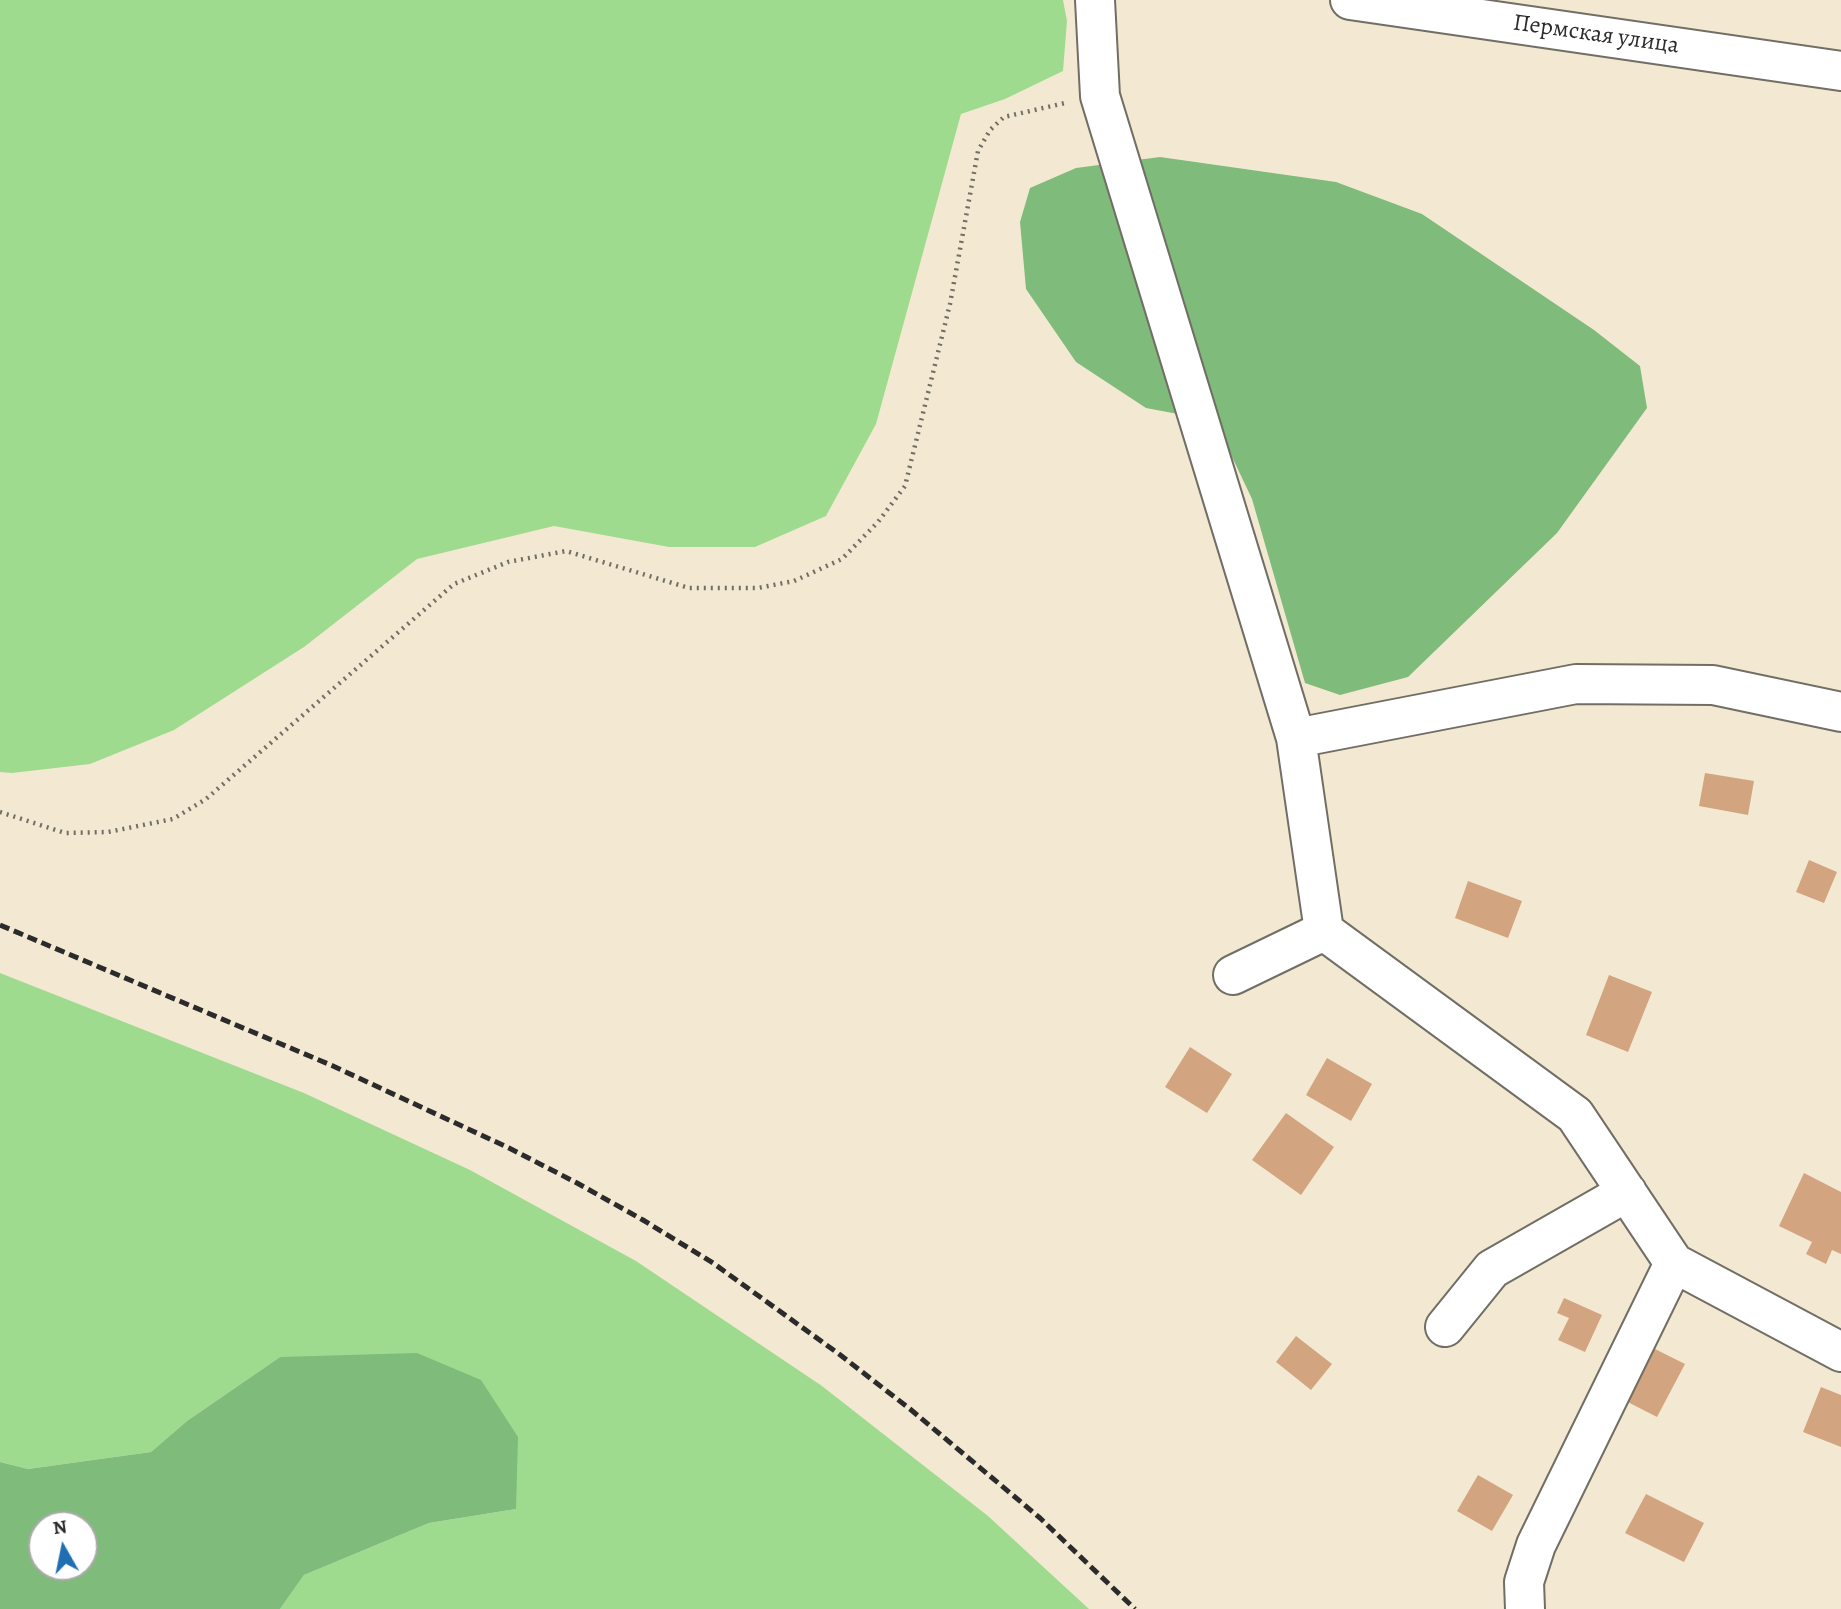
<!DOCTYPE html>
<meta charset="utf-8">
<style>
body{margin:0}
#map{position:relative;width:1841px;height:1609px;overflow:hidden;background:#f3e9d2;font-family:Alegreya,serif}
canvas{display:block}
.north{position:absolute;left:28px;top:1511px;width:70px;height:70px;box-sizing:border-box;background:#fff;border:2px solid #aaa;border-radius:50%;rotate:351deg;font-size:19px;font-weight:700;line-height:28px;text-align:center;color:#2b2b2b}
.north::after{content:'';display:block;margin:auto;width:24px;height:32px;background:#1f6fb2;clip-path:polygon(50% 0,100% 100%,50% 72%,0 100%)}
</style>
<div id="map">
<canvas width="1841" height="1609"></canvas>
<div class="north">N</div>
</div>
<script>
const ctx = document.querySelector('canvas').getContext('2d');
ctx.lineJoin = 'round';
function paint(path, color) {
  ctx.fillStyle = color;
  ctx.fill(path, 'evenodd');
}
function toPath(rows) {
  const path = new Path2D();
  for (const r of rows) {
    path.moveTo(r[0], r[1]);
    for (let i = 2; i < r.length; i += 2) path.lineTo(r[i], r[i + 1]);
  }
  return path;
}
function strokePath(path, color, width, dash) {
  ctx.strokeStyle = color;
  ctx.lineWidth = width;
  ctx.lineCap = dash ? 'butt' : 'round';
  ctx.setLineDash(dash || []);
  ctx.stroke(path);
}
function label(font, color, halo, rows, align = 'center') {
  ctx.font = font + ' Alegreya,serif';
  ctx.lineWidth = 6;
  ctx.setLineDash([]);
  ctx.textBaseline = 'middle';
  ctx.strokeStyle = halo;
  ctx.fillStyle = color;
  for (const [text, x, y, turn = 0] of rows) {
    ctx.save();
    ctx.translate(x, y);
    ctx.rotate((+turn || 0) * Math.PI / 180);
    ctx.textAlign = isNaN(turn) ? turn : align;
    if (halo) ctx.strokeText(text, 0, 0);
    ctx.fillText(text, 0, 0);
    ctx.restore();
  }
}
const green = toPath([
 [0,0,1063,0,1067,21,1063,71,1005,99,961,114,876,424,826,516,755,547,669,547,554,526,417,559,304,647,174,730,90,764,12,773,0,772],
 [0,973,304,1093,470,1170,636,1261,822,1386,988,1516,1089,1609,280,1609,304,1575,429,1523,516,1509,280,1357,187,1421,151,1452,28,1469,0,1462]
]);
const forest = toPath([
 [1160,157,1336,182,1422,214,1594,330,1640,366,1647,408,1557,533,1408,677,1340,695,1305,683,1252,499,1215,421,1146,408,1076,362,1026,289,1020,222,1030,188,1076,168],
 [417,1353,481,1380,518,1437,516,1509,429,1523,304,1575,280,1609,0,1609,0,1462,28,1469,151,1452,187,1421,280,1357],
 [84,1525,84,1567,42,1567,42,1525]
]);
const building = toPath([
 [1705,773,1754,781,1748,815,1699,806],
 [1809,860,1837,872,1824,903,1796,892],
 [1468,881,1522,901,1508,938,1455,918],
 [1609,975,1652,992,1628,1052,1586,1035],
 [1190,1047,1232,1074,1207,1113,1165,1087],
 [1327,1058,1372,1084,1351,1121,1306,1095],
 [1286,1113,1334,1147,1301,1195,1252,1160],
 [1804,1173,1841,1192,1841,1254,1832,1250,1826,1264,1806,1254,1812,1242,1779,1226],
 [1564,1298,1602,1315,1585,1352,1558,1340,1569,1318,1557,1313],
 [1296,1336,1332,1364,1311,1390,1276,1362],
 [1645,1344,1685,1364,1657,1417,1618,1397],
 [1821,1387,1841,1395,1841,1447,1803,1432],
 [1478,1475,1513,1495,1492,1531,1457,1511],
 [1646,1494,1704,1523,1684,1562,1625,1533]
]);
const path = toPath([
 [0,812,65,833,108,832,173,819,206,799,454,584,508,562,566,551,689,588,758,588,794,581,842,559,878,522,905,486,950,304,978,151,990,130,1004,117,1065,103]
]);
const minor = toPath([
 [1095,0,1100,96,1296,738,1324,931],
 [1296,738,1576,684,1713,685,1841,712],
 [1233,975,1324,931,1575,1115,1674,1263,1841,1352],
 [1445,1327,1492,1269,1627,1192],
 [1525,1609,1524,1582,1536,1545,1674,1263]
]);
const major = toPath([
 [1350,0,1841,71]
]);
const rail = toPath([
 [0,925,333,1066,509,1148,577,1183,643,1220,713,1263,839,1354,910,1409,1040,1518,1135,1609]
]);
const streetNames = [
 ["Пермская улица",1596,35,8]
];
paint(green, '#9fdb8f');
paint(forest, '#7fbb7a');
paint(building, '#d3a480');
strokePath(minor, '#716e65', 42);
strokePath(major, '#716e65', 42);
strokePath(path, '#716e65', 4.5, [2, 5]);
strokePath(minor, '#fff', 38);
strokePath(major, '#fff', 38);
strokePath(rail, '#2b2b2b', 5, [10, 5]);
label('24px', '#2b2b2b', '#fff', streetNames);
</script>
